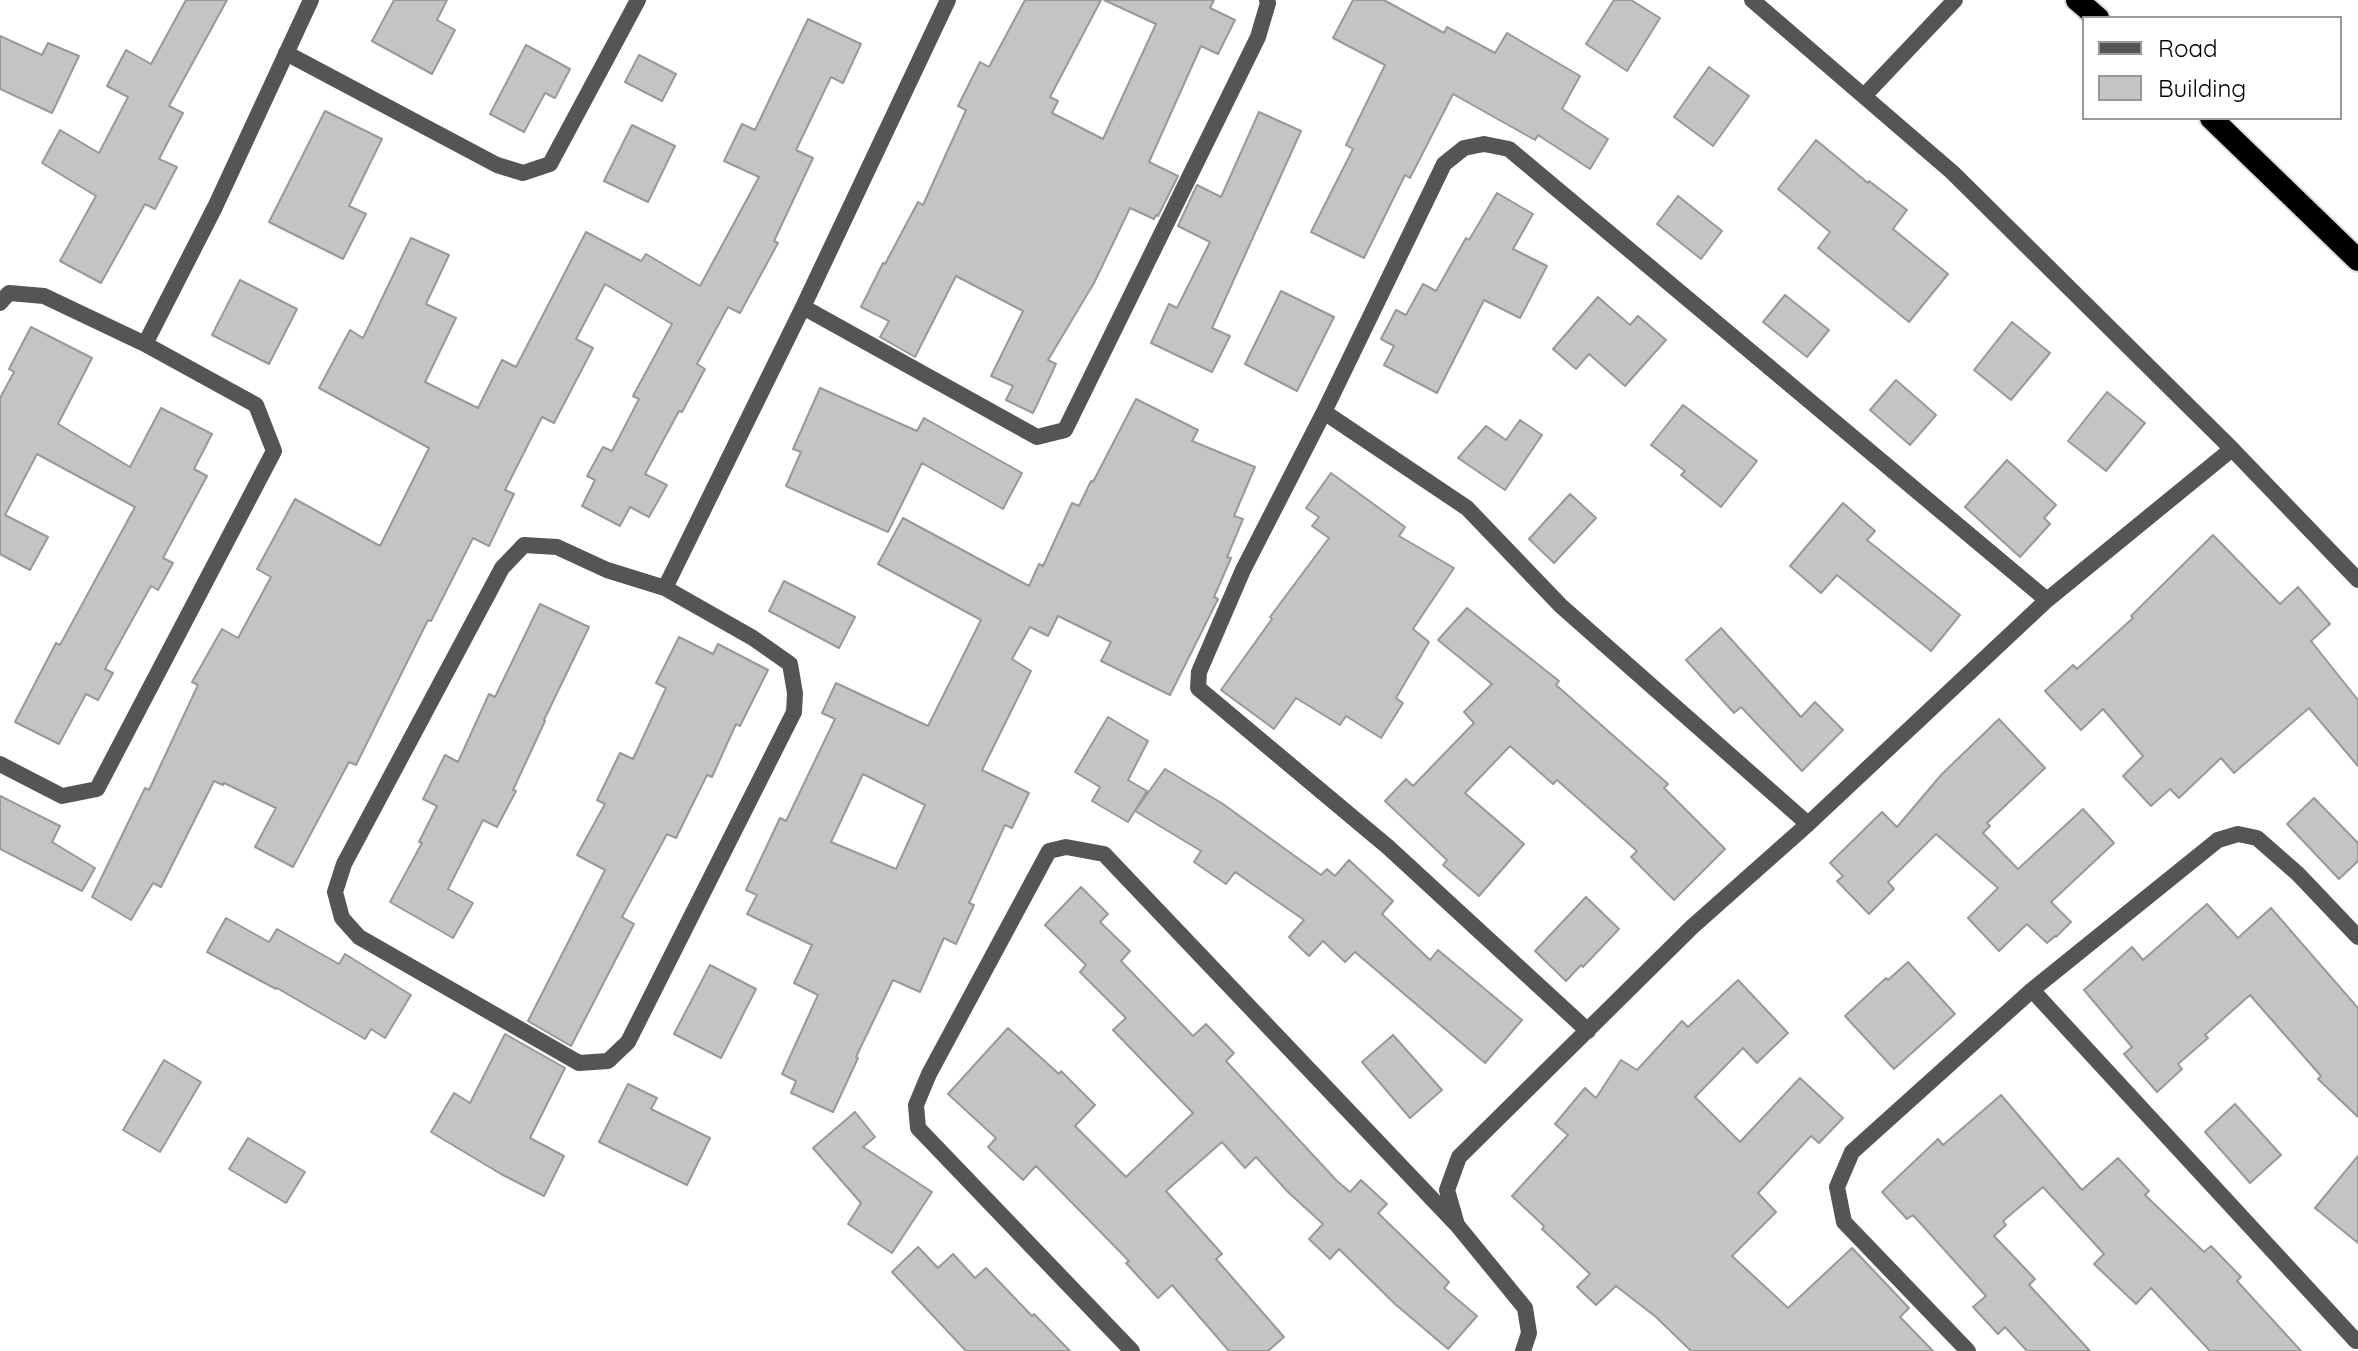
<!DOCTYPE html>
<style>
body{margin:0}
#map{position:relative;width:2358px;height:1351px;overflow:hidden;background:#fff;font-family:Quicksand,sans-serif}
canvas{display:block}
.legend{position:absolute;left:2082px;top:16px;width:260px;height:104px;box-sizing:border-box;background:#fff;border:2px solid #999;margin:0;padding:10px 14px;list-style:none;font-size:24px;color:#000}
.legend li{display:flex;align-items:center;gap:16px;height:40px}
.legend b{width:40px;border:2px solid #999}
</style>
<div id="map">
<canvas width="2358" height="1351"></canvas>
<ul class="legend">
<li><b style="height:10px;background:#555"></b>Road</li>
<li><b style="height:22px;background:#c4c4c4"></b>Building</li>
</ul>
</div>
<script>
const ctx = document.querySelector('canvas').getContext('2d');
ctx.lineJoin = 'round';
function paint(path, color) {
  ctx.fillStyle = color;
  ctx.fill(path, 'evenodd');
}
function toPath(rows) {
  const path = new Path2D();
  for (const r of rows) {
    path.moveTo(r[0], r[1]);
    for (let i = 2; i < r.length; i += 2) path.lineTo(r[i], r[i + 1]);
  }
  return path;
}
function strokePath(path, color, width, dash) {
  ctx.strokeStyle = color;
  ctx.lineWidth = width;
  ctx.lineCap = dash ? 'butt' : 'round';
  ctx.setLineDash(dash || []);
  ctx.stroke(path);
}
const building = toPath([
 [186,0,227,0,169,106,183,113,159,159,177,167,155,209,145,204,101,283,60,261,96,196,42,163,60,130,99,153,128,97,107,86,126,50,151,64,186,0],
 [394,0,447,0,437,20,455,30,432,74,372,41,394,0],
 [1025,0,1101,0,1050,97,1058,101,1052,113,1103,139,1156,24,1104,0,1214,0,1210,8,1235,20,1218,54,1201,46,1149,162,1178,176,1158,216,1156,215,1154,219,1130,208,1094,283,1048,360,1056,364,1033,413,1006,400,1013,386,991,376,1023,311,956,276,915,357,880,337,889,321,861,307,883,263,885,264,918,202,923,205,966,110,958,106,980,62,989,67,1025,0],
 [1353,0,1384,0,1444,33,1447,27,1495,53,1507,33,1580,76,1562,109,1608,139,1590,169,1538,135,1535,140,1453,94,1410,178,1405,175,1364,258,1311,232,1353,149,1346,145,1385,65,1333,38,1353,0],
 [1614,0,1631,0,1660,18,1627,71,1586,44,1614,0],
 [808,19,861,44,843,83,831,77,796,150,813,158,774,241,778,243,740,313,728,307,697,364,705,369,682,412,679,411,645,474,667,485,649,517,630,507,620,526,582,506,595,480,587,476,603,447,612,451,639,399,633,396,672,324,605,284,576,339,593,348,554,423,542,417,505,490,514,494,489,546,473,538,431,621,428,620,356,765,349,762,293,867,255,847,276,808,224,783,223,785,214,781,161,887,153,883,131,920,92,897,145,788,149,790,198,685,192,682,222,629,238,638,271,577,257,569,295,499,380,546,429,448,319,388,350,330,363,338,411,238,449,255,426,304,456,318,425,382,478,408,502,360,516,367,586,232,641,261,646,254,700,286,759,177,724,161,742,124,755,130,808,19],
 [0,36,42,55,48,43,79,56,52,113,0,89,0,36],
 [526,45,570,69,555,98,545,93,524,132,490,114,526,45],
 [639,55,676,74,662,101,625,82,639,55],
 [1709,67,1749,96,1713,146,1674,117,1709,67],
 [325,111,382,139,349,206,366,214,343,259,269,222,325,111],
 [1259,112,1301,131,1212,328,1230,336,1212,372,1151,343,1169,304,1177,308,1210,242,1178,226,1197,185,1221,197,1259,112],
 [632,125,675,146,648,202,604,181,632,125],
 [1816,140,1868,183,1869,181,1907,210,1893,229,1948,274,1909,322,1818,248,1830,232,1778,189,1816,140],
 [1497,193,1533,214,1513,249,1547,266,1520,318,1484,300,1437,393,1384,365,1394,346,1381,339,1396,310,1406,315,1423,284,1436,291,1466,238,1469,240,1497,193],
 [1678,196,1722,231,1701,259,1657,224,1678,196],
 [240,280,297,309,269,364,212,335,240,280],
 [1281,291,1334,317,1297,391,1245,364,1281,291],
 [1785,295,1829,330,1807,357,1763,322,1785,295],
 [1598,297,1630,325,1638,316,1666,340,1625,386,1589,354,1576,369,1553,349,1598,297],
 [2012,322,2050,353,2011,400,1974,370,2012,322],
 [31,327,92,358,58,424,130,467,161,408,212,434,194,469,207,476,163,558,173,563,158,590,151,586,105,669,113,673,98,700,86,694,59,744,15,722,56,643,60,645,135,507,37,454,5,515,48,537,30,570,0,554,0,398,14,372,9,369,31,327],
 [1896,380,1936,415,1910,445,1870,410,1896,380],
 [820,388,917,431,924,418,1022,473,1003,509,922,463,888,532,786,486,801,452,793,449,820,388],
 [2107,392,2145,423,2106,471,2068,441,2107,392],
 [1136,399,1198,430,1192,441,1255,467,1234,516,1243,519,1227,557,1231,558,1214,597,1218,599,1170,695,1101,661,1111,642,1058,616,1048,636,1030,627,1012,659,1031,671,982,770,1029,793,1012,828,1005,825,969,903,974,905,956,944,944,938,920,992,893,980,856,1057,858,1058,833,1112,791,1093,796,1081,782,1074,818,995,794,983,812,945,747,914,757,895,746,890,780,818,786,821,835,719,822,713,836,683,928,726,981,620,878,564,903,518,1029,586,1039,564,1043,566,1072,503,1079,506,1091,481,1093,482,1136,399],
 [863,774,925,805,896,869,831,842,863,774],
 [1683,405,1757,461,1721,507,1681,475,1685,471,1651,445,1683,405],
 [1520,420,1542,435,1505,490,1458,458,1486,426,1506,440,1520,420],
 [2007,460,2056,505,2044,518,2050,524,2020,557,1965,507,2007,460],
 [1331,473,1405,527,1399,536,1454,568,1413,629,1429,642,1396,698,1403,703,1381,738,1346,716,1340,725,1296,698,1274,729,1221,690,1272,619,1270,617,1329,538,1312,526,1319,517,1306,508,1331,473],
 [1570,494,1596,518,1554,563,1529,539,1570,494],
 [1843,503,1875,531,1867,540,1960,615,1931,651,1837,575,1821,593,1790,566,1843,503],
 [2213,535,2280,604,2298,587,2330,624,2311,641,2358,700,2358,766,2309,708,2234,773,2221,758,2179,798,2170,789,2151,806,2123,776,2143,756,2103,709,2081,730,2045,691,2073,665,2077,669,2133,618,2131,616,2213,535],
 [784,581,855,617,839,648,769,611,784,581],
 [540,604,589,627,544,720,545,721,513,790,516,791,497,827,483,820,448,889,473,903,453,938,390,902,422,843,419,842,437,806,423,799,445,755,458,762,489,694,495,697,540,604],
 [1467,608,1559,681,1556,685,1668,784,1664,788,1725,849,1674,900,1631,857,1637,851,1557,780,1553,784,1510,746,1465,793,1524,844,1479,896,1443,865,1447,860,1385,801,1406,779,1413,786,1474,723,1464,712,1492,684,1438,640,1467,608],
 [1721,628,1801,717,1815,702,1843,730,1802,771,1741,707,1734,713,1686,660,1721,628],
 [679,637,713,654,718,644,768,670,740,726,736,724,712,777,707,775,676,838,667,834,622,917,634,924,571,1046,528,1021,605,870,577,855,605,804,597,800,620,753,633,759,666,688,656,683,679,637],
 [1108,717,1148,741,1128,780,1147,791,1128,822,1092,801,1100,787,1075,772,1108,717],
 [1999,719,2045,768,1987,823,1990,826,1983,833,2018,869,2083,809,2114,843,2051,902,2071,922,2056,937,2055,936,2047,943,2027,924,1999,951,1968,918,1998,888,1936,834,1888,882,1894,889,1869,914,1837,881,1843,876,1830,863,1882,812,1897,827,1942,774,1999,719],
 [1165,769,1223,804,1321,875,1327,869,1335,876,1349,860,1393,901,1382,914,1430,960,1438,950,1522,1020,1485,1063,1355,952,1345,962,1323,941,1309,956,1289,937,1304,920,1235,872,1226,884,1194,862,1201,851,1135,811,1165,769],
 [0,796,60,826,52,842,95,868,82,891,0,849,0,796],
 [2314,798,2358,843,2358,861,2339,879,2287,824,2314,798],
 [1081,887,1108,914,1100,922,1130,951,1121,961,1193,1036,1206,1024,1234,1053,1226,1061,1337,1181,1350,1192,1361,1180,1387,1204,1378,1213,1449,1282,1444,1288,1477,1316,1448,1349,1395,1304,1339,1249,1330,1259,1309,1239,1323,1224,1289,1193,1256,1157,1245,1168,1222,1142,1166,1191,1222,1254,1216,1259,1284,1337,1268,1351,1229,1351,1172,1285,1158,1298,1126,1263,1129,1261,1036,1166,1023,1180,988,1147,996,1138,948,1094,1008,1028,1059,1074,1061,1071,1095,1105,1075,1126,1126,1177,1193,1113,1113,1030,1126,1018,1080,972,1086,965,1045,925,1081,887],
 [1586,897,1619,929,1583,967,1581,965,1566,981,1535,951,1586,897],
 [2207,904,2238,938,2271,908,2358,1008,2358,1117,2318,1079,2321,1076,2250,995,2205,1035,2208,1038,2178,1064,2182,1069,2157,1092,2124,1054,2132,1047,2084,990,2132,947,2143,960,2207,904],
 [226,918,269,942,277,929,339,964,345,954,411,995,385,1038,371,1029,365,1039,277,988,276,989,207,952,226,918],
 [1908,962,1955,1014,1894,1069,1845,1016,1886,978,1888,980,1908,962],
 [710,965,756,989,721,1058,674,1034,710,965],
 [1738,980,1788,1033,1757,1063,1743,1048,1695,1097,1740,1142,1800,1078,1843,1118,1819,1143,1811,1136,1758,1193,1776,1212,1732,1256,1788,1308,1852,1248,1909,1308,1900,1317,1933,1351,1691,1351,1656,1317,1616,1286,1596,1305,1577,1287,1590,1274,1542,1229,1544,1226,1512,1196,1568,1135,1555,1124,1585,1088,1596,1098,1621,1060,1637,1070,1682,1021,1688,1027,1738,980],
 [505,1034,565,1068,530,1138,564,1156,544,1196,501,1174,431,1132,454,1093,470,1103,505,1034],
 [1393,1035,1442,1090,1410,1118,1362,1062,1393,1035],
 [164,1060,201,1082,160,1152,123,1130,164,1060],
 [628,1084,657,1098,651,1109,710,1138,687,1185,599,1142,628,1084],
 [2001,1095,2082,1190,2118,1158,2149,1191,2145,1195,2204,1252,2211,1246,2241,1277,2237,1281,2301,1351,2210,1351,2151,1288,2136,1304,2094,1264,2104,1254,2043,1187,2003,1221,2006,1225,1994,1236,2035,1279,2029,1285,2090,1351,2027,1351,2005,1327,1998,1334,1973,1307,1986,1296,1913,1215,1907,1219,1882,1192,1938,1139,1943,1145,2001,1095],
 [2235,1104,2281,1155,2250,1183,2205,1132,2235,1104],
 [855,1112,875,1137,863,1147,932,1192,892,1253,848,1224,861,1203,813,1148,855,1112],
 [248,1138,305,1172,286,1203,229,1169,248,1138],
 [2358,1156,2358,1243,2315,1208,2358,1156],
 [918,1247,938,1268,953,1254,975,1278,986,1268,1032,1316,1034,1314,1070,1351,966,1351,892,1272,918,1247]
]);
const minor = toPath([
 [1752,0,1952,172,2232,449,2358,580],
 [286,53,497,165,523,173,550,164,638,0],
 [1864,96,1955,0],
 [0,303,9,293,44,296,145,344,256,405,274,451,97,789,62,796,0,764],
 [803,307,1037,437,1065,430,1258,37,1268,3,1267,0],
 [145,344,215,207,311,0],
 [1324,412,1243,570,1199,672,1198,688,1388,847,1588,1031],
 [524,545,557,547,607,570,665,588,753,638,790,664,795,693,794,712,628,1042,608,1061,579,1063,359,937,342,918,335,892,344,864,502,568,524,545],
 [665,588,803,307,948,0],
 [1808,824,1561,606,1467,508,1324,412,1444,164,1464,148,1484,144,1509,149,2047,600],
 [2032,990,2356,1341],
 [1132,1351,918,1128,916,1105,929,1074,1049,851,1066,847,1104,854,1456,1224],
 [1523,1351,1529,1333,1525,1308,1457,1225,1447,1190,1459,1157,1692,927,1808,824,2047,600,2232,449],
 [1968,1351,1844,1222,1837,1187,1852,1152,2032,990,2218,840,2238,834,2257,838,2298,874,2358,937]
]);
const trunk = toPath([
 [2077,0,2098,18],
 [2211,118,2358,260]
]);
paint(building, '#c4c4c4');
strokePath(building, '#999', 2);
strokePath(trunk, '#dbdbdb', 26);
strokePath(minor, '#555', 16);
strokePath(trunk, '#000', 22);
</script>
